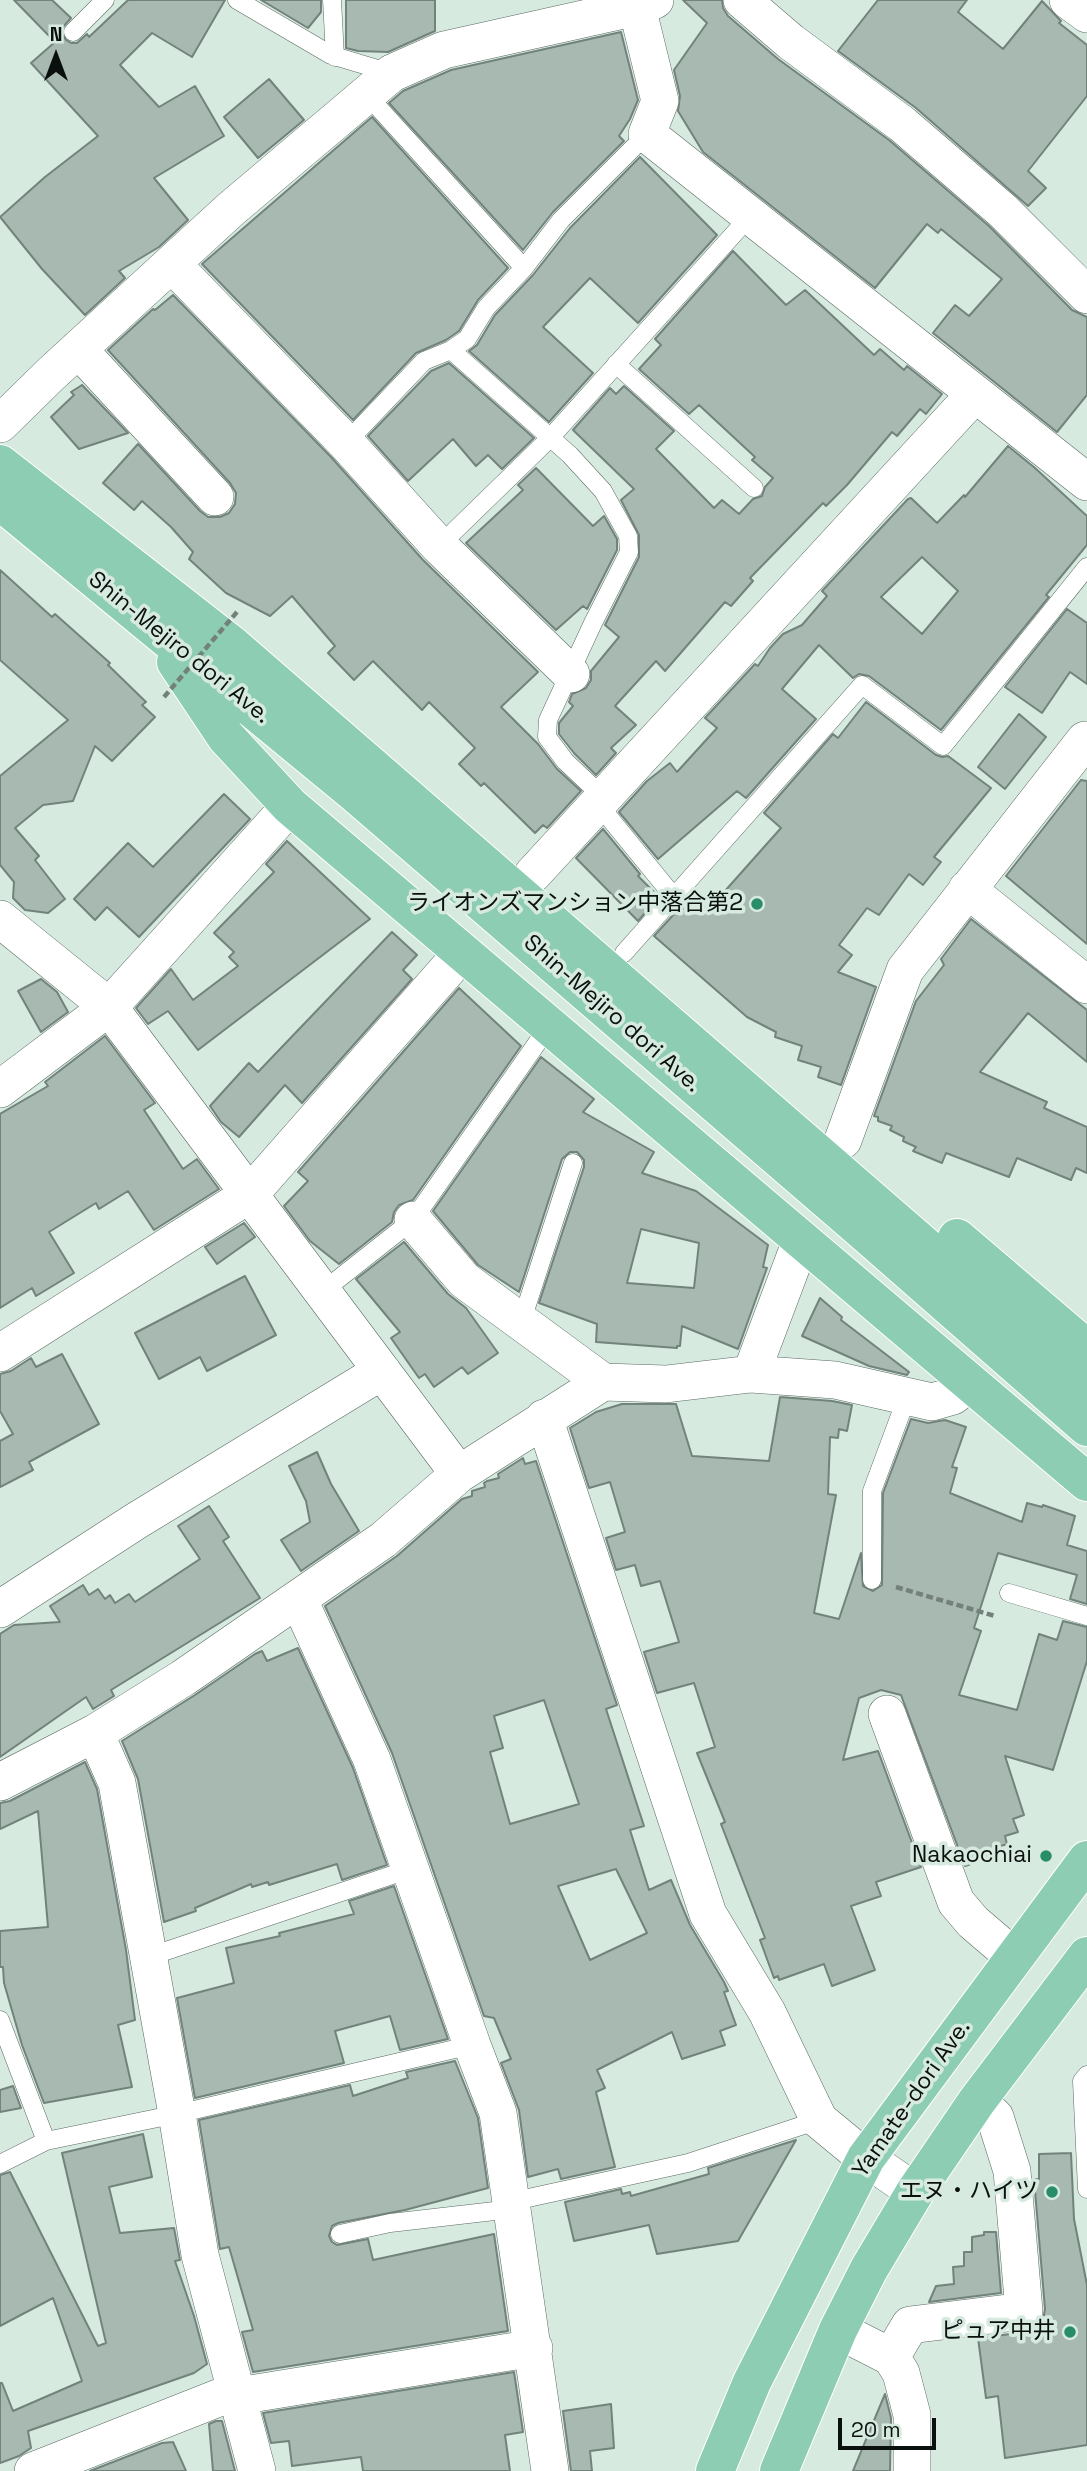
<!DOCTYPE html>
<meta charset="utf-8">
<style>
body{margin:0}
#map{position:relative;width:1087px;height:2471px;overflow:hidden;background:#d7eae0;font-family:"Space Grotesk",sans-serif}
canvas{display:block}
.north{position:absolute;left:21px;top:21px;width:70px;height:70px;-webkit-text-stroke:5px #d7eae0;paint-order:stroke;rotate:0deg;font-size:19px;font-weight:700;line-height:28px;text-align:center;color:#0a100d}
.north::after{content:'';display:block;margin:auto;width:24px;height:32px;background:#0a100d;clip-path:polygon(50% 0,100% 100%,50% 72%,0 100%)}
.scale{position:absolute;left:838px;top:2418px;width:98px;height:32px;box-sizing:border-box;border:4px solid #0a100d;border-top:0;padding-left:9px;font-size:21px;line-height:24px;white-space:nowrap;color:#0a100d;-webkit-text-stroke:5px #d7eae0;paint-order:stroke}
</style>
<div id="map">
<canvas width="1087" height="2471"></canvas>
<div class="north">N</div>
<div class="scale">20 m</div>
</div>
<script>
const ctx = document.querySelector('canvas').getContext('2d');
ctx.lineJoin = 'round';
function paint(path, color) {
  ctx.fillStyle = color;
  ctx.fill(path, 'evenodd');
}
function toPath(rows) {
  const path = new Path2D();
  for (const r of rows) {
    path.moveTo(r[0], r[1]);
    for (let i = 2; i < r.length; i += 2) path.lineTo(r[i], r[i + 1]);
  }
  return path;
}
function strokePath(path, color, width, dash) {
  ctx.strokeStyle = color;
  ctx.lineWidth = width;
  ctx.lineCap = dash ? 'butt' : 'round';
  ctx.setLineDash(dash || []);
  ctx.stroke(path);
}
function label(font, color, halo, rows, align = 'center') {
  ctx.font = font + ' "Space Grotesk","Noto Sans JP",sans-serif';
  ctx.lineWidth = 7;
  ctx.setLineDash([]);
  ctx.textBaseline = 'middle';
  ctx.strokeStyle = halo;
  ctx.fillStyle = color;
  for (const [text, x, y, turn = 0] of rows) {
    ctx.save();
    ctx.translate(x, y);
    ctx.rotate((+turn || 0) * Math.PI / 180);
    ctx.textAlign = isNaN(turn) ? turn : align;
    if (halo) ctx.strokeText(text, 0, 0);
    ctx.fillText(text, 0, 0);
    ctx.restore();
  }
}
const building = toPath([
 [14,0,52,0,71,18,62,28,62,34,66,40,71,43,77,43,87,34,89,37,128,0,225,0,192,57,152,33,120,65,159,107,195,86,224,136,154,178,188,220,159,247,119,271,125,278,85,315,42,269,0,217,45,177,98,136,31,63,55,42,14,0],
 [261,0,321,0,321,12,308,28,261,0],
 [346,0,435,0,435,31,388,52,358,51,346,48,346,0],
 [683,0,722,0,723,8,728,16,778,59,889,140,989,226,1072,310,1087,317,1087,395,1057,432,933,333,955,305,969,316,1002,279,941,229,938,233,927,224,875,288,703,152,678,111,680,96,674,70,707,23,683,0],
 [878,0,967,0,958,12,1003,49,1042,1,1061,21,1059,23,1087,45,1087,96,1028,171,1046,188,1028,206,916,108,838,51,878,0],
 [621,32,638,100,630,119,619,136,624,141,553,212,523,250,389,103,403,91,451,70,621,32],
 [269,79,304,120,258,158,224,117,269,79],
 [372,117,508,268,478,300,459,331,446,340,416,353,353,420,202,264,372,117],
 [640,157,717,235,638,323,590,278,543,327,593,373,549,422,469,351,477,345,495,315,533,275,570,228,640,157],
 [733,251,786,305,805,290,874,355,880,349,904,370,907,366,942,394,926,414,920,409,897,436,892,432,847,485,826,506,823,503,750,578,753,581,731,606,725,602,665,671,656,661,615,706,636,725,611,748,616,753,596,775,574,753,559,734,559,723,573,706,569,702,572,694,586,688,591,680,591,671,619,637,605,625,639,557,639,535,621,500,634,489,573,430,610,388,616,394,624,386,674,431,656,449,714,508,722,500,739,514,753,499,762,496,765,487,773,478,752,460,755,457,699,405,689,414,639,369,661,345,655,339,733,251],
 [173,295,331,457,423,560,538,672,501,707,538,744,557,769,581,791,547,828,543,825,535,833,484,783,481,786,459,764,475,748,429,702,422,710,373,661,354,680,328,653,335,646,292,596,270,616,226,593,189,559,193,552,171,527,142,501,134,510,103,483,138,444,200,511,208,517,220,517,229,513,235,504,236,493,230,483,108,350,153,309,155,310,173,295],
 [449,363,534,438,502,469,488,455,476,466,453,439,408,481,368,436,431,371,449,363],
 [82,385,128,433,79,449,51,417,74,395,71,392,82,385],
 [1008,446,1035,468,1087,516,1087,545,1046,595,1049,597,941,730,869,676,859,674,853,678,819,645,782,689,816,719,746,798,737,791,658,859,619,812,647,781,670,763,677,772,717,728,705,718,755,664,758,666,770,648,783,634,802,625,827,596,822,591,908,499,911,498,937,523,964,495,965,497,1008,446],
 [922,557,958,591,922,634,881,597,922,557],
 [536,468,593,526,604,516,617,539,617,550,587,609,583,606,556,630,466,543,523,490,518,485,536,468],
 [0,570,52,617,55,614,110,663,108,665,146,702,142,705,155,717,112,761,95,746,73,801,43,805,15,828,39,856,35,860,65,899,48,913,25,910,13,898,14,882,0,865,0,776,68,720,0,660,0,570],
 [1067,609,1087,623,1087,684,1070,672,1042,713,1005,687,1067,609],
 [866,702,936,755,942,757,948,756,991,788,934,857,941,862,923,885,909,874,879,915,867,908,839,945,852,955,838,972,876,987,841,1085,818,1077,821,1067,798,1060,802,1046,775,1037,776,1032,747,1017,654,936,675,913,677,915,693,897,708,910,781,828,764,813,833,734,838,738,866,702],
 [1019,714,1046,737,1005,789,978,767,1019,714],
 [1081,780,1087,781,1087,944,1006,876,1081,780],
 [224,794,250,819,139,937,107,907,95,920,74,899,128,843,153,867,224,794],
 [603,829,640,874,638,876,659,897,638,921,576,858,603,829],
 [287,841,370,919,198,1050,168,1011,148,1024,136,1008,171,969,193,1000,238,966,229,957,234,952,214,933,274,872,266,864,287,841],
 [971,919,1087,1010,1087,1062,1028,1013,980,1072,1047,1102,1044,1108,1087,1127,1087,1173,1076,1168,1071,1180,1017,1158,1009,1177,946,1153,942,1163,913,1151,916,1147,903,1141,904,1137,890,1130,892,1126,878,1121,878,1117,874,1116,916,1001,944,965,941,959,971,919],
 [392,932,417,955,403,970,412,979,302,1103,285,1085,239,1137,221,1122,210,1106,249,1063,258,1072,392,932],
 [41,979,57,992,68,1012,41,1032,18,991,41,979],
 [459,988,521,1046,413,1200,399,1205,394,1212,392,1222,339,1264,310,1241,284,1206,308,1181,298,1172,459,988],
 [105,1036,155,1103,144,1110,183,1169,197,1159,219,1189,154,1230,128,1191,99,1209,96,1203,49,1232,74,1273,36,1296,32,1288,0,1308,0,1114,48,1086,45,1082,105,1036],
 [541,1057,594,1099,583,1112,654,1152,642,1173,696,1191,768,1245,763,1267,767,1268,738,1349,682,1326,680,1346,677,1346,677,1348,596,1342,597,1324,539,1303,584,1167,584,1160,577,1152,570,1152,562,1159,519,1292,478,1265,433,1211,541,1057],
 [641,1229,699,1243,694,1288,627,1283,641,1229],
 [244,1223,255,1237,217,1264,205,1247,244,1223],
 [404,1242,448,1294,466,1308,498,1353,468,1374,462,1367,434,1387,425,1374,419,1378,391,1338,400,1332,356,1279,404,1242],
 [245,1276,276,1335,207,1371,200,1357,159,1379,135,1333,245,1276],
 [820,1298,842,1317,841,1320,909,1372,907,1375,869,1366,802,1336,820,1298],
 [62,1354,99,1424,29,1462,33,1470,0,1487,0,1441,13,1434,0,1411,0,1374,11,1371,31,1358,36,1367,62,1354],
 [780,1397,832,1401,852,1405,847,1431,839,1429,838,1438,830,1437,828,1494,836,1495,814,1613,839,1619,861,1553,863,1586,873,1591,882,1585,883,1493,911,1419,928,1423,945,1420,966,1427,952,1467,957,1468,950,1493,1022,1522,1027,1503,1042,1507,1043,1505,1075,1516,1067,1545,1087,1551,1087,1604,1070,1599,1077,1575,998,1553,974,1628,981,1631,959,1695,1017,1710,1039,1634,1057,1640,1063,1621,1087,1627,1087,1661,1053,1770,1005,1756,1024,1815,1013,1819,1018,1832,1005,1836,1007,1844,987,1851,989,1858,965,1866,901,1695,881,1690,859,1698,843,1760,878,1751,921,1867,876,1882,881,1896,851,1906,875,1970,832,1986,824,1964,779,1980,778,1976,774,1978,760,1940,765,1938,721,1824,725,1822,697,1753,715,1747,694,1683,657,1693,644,1652,679,1642,660,1581,641,1586,635,1565,616,1570,606,1538,625,1532,610,1482,589,1488,570,1428,596,1412,622,1404,676,1404,692,1456,769,1461,780,1397],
 [317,1452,331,1484,359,1531,301,1571,281,1540,310,1522,306,1501,289,1466,317,1452],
 [523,1458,525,1464,536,1461,617,1705,606,1709,644,1826,630,1830,649,1890,671,1880,690,1925,724,1982,728,1991,724,1992,736,2025,720,2031,725,2045,682,2059,672,2032,597,2070,605,2088,596,2092,615,2167,561,2179,558,2169,528,2177,519,2110,501,2063,511,2059,494,2018,484,2016,392,1753,325,1606,397,1556,462,1499,472,1496,472,1491,485,1487,484,1483,487,1481,499,1478,498,1474,523,1458],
 [544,1700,579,1804,510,1824,490,1752,503,1748,494,1716,544,1700],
 [616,1869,647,1933,590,1960,558,1886,616,1869],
 [209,1506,229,1537,223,1541,260,1598,111,1690,114,1696,93,1709,86,1697,0,1757,0,1634,14,1625,60,1622,50,1606,83,1585,89,1595,98,1589,105,1599,110,1595,115,1603,129,1594,135,1602,200,1559,178,1526,209,1506],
 [298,1648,353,1768,387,1865,342,1880,337,1864,269,1885,268,1882,252,1887,251,1884,195,1908,196,1911,164,1922,138,1779,122,1741,195,1695,255,1654,262,1651,267,1661,298,1648],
 [85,1762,97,1789,126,1950,135,2020,118,2025,132,2087,44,2103,22,2045,4,1983,3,1967,0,1967,0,1931,48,1927,38,1811,0,1829,0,1803,10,1801,85,1762],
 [394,1886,448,2039,400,2050,390,2016,335,2031,344,2063,195,2098,177,1998,234,1983,226,1948,280,1936,279,1933,354,1914,349,1901,394,1886],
 [455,2061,478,2118,488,2188,405,2210,338,2223,332,2226,329,2236,332,2242,337,2245,368,2239,373,2260,494,2234,508,2331,253,2372,242,2332,253,2330,229,2247,220,2249,199,2120,350,2085,353,2096,408,2078,406,2072,455,2061],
 [13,2086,21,2108,0,2112,0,2090,13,2086],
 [143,2134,152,2177,109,2187,120,2233,174,2228,180,2260,175,2261,194,2316,207,2364,194,2373,28,2431,31,2448,19,2456,0,2463,0,2383,2,2383,13,2411,82,2381,53,2298,0,2326,0,2175,10,2172,98,2346,106,2343,62,2153,143,2134],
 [796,2140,738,2241,657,2254,649,2225,574,2241,565,2202,621,2189,622,2194,630,2192,631,2196,709,2174,708,2168,796,2140],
 [1071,2153,1074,2219,1087,2285,1087,2445,1005,2458,998,2396,986,2398,978,2338,1027,2332,1036,2328,1043,2320,1045,2309,1034,2179,1039,2179,1039,2154,1071,2153],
 [984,2232,996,2232,1001,2293,929,2302,936,2286,954,2284,953,2267,964,2266,964,2252,972,2252,972,2237,984,2235,984,2232],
 [514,2372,523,2432,505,2435,510,2471,363,2471,361,2457,292,2466,289,2441,271,2443,263,2413,514,2372],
 [885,2394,891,2418,890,2471,853,2471,885,2394],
 [611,2404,614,2448,590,2451,592,2471,571,2471,563,2411,611,2404],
 [216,2421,222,2421,235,2471,213,2471,209,2424,216,2421],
 [173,2442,186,2471,90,2471,162,2443,173,2442]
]);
const path = toPath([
 [896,1587,995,1616]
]);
const lane = toPath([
 [237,0,331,55,391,73],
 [332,0,335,57],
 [73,32,105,0],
 [367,95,524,268],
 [451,350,570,455,603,491,628,536,629,552,593,623,548,720,547,737,565,761,603,797],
 [616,364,754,488],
 [346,443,424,361,451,350,467,339,486,308,524,268,561,220,647,134],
 [439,546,550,438,750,216],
 [598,804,674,897],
 [624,953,862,685,943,746,1087,567],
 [323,1291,413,1220,549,1026],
 [521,1323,573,1163],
 [872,1580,872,1491,907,1397],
 [1009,1593,1087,1616],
 [148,1957,410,1869],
 [0,2020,46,2141],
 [1087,2075,1082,2081,1087,2189],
 [0,2164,46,2141,177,2114,472,2045],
 [510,2202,688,2163,819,2120],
 [340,2234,390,2223,512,2209]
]);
const street = toPath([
 [742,0,791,42,902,124,1003,211,1087,295],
 [1068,0,1087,14],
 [637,7,660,101,647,134,1087,482],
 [172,264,346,443,439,546,571,674],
 [78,349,215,497],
 [0,424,51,374,231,209,392,73,444,50,637,7,655,0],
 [533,874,975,394],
 [967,889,1087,985],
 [0,919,109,1007,459,1474],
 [0,1089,109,1007,290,806],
 [843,1140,905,970,1085,740,1087,742],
 [413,1220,464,1280,603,1382],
 [0,1353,250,1194,462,953],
 [751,1374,801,1241],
 [544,1418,708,1914,767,2012,819,2120,859,2153,915,2192],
 [299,1600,372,1760,472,2045,498,2113,550,2471],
 [0,1609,136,1521,382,1371],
 [887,1714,956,1902,973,1922,1014,1957],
 [95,1733,117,1783,177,2114,200,2255,257,2471],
 [0,1782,95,1733,183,1678,383,1540,459,1474,603,1382,666,1384,751,1374,835,1380,932,1402,953,1396,969,1383],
 [838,2330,891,2357,901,2373,912,2415,912,2471],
 [891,2357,910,2325,1024,2311,1012,2171,995,2117,977,2101],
 [238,2396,534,2348],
 [33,2471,236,2391]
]);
const primary = toPath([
 [0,464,233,646,1087,1387],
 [0,501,356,794,862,1230,1087,1427],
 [176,662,226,737,290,806,1087,1482],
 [957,1238,1087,1349],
 [715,2471,752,2382,866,2158,1087,1860],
 [779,2471,838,2330,869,2269,915,2192,977,2101,1087,1956]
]);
const pathBridge = toPath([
 [164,697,237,612]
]);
const markers = [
 [757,904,7,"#288d68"],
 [1046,1856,7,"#288d68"],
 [1052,2192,7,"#288d68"],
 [1070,2332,7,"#288d68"]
];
const streetNames = [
 ["Shin-Mejiro dori Ave.",179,648,39],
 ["Shin-Mejiro dori Ave.",612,1014,41],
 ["Yamate-dori Ave.",912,2099,-55]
];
const poiNames = [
 ["ライオンズマンション中落合第2",743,904],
 ["Nakaochiai",1032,1856],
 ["エヌ・ハイツ",1038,2192],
 ["ピュア中井",1056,2332]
];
paint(building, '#a7b9b0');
strokePath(building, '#72837b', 2);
strokePath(lane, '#596a62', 19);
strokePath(street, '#596a62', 38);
strokePath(primary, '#fff', 40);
strokePath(path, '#74817a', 4.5, [7, 3.5]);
strokePath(lane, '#fff', 18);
strokePath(street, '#fff', 37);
strokePath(primary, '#8ccdb4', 38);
strokePath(pathBridge, '#74817a', 4.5, [7, 3.5]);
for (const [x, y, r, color] of markers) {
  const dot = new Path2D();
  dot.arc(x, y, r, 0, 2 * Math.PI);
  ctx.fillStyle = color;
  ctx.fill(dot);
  strokePath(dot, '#d7eae0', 2.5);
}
label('23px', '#0a100d', '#d7eae0', streetNames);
label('23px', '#0a100d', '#d7eae0', poiNames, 'right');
</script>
